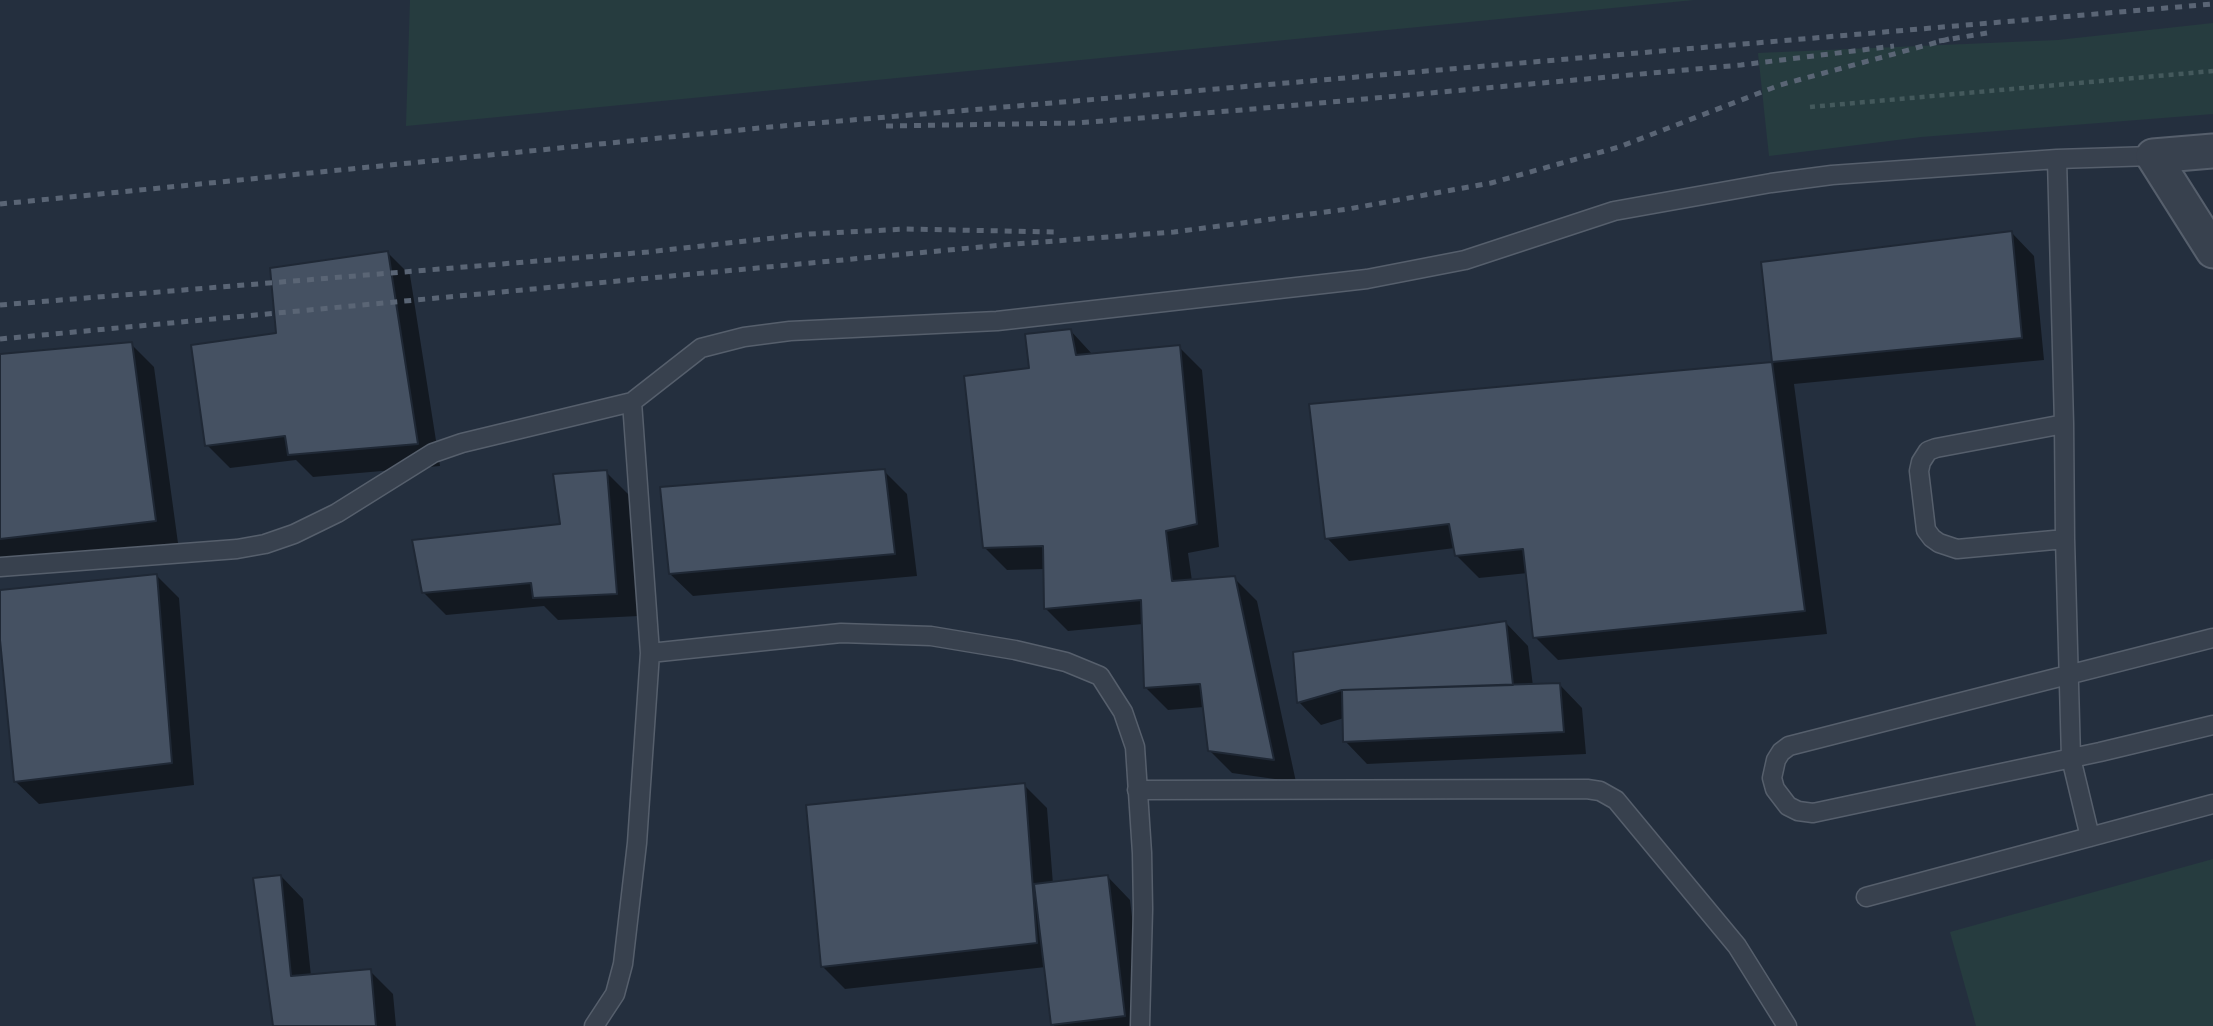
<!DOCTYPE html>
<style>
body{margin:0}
canvas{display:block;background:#242f3e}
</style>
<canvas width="2213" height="1026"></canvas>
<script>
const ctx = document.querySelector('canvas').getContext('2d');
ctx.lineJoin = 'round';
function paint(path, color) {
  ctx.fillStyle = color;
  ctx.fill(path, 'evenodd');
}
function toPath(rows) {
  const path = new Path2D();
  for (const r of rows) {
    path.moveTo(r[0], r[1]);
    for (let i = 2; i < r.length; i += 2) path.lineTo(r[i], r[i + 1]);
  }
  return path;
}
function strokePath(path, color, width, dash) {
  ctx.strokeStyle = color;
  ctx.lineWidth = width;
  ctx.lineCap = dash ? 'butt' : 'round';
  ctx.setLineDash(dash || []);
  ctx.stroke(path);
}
const green = toPath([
 [410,0,1694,0,406,126],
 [2213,23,2213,114,1921,137,1769,156,1758,53,2058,40],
 [2213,859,2213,1026,1976,1026,1950,932]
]);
const shadow = toPath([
 [2012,233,2034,256,2044,360,1794,384,1827,634,1558,660,1535,637,1528,573,1479,578,1456,555,1455,548,1349,561,1327,538,1311,405,1774,363,1763,264],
 [387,252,410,275,440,466,313,477,296,460,230,468,207,445,278,335],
 [1070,330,1093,355,1179,347,1202,370,1219,547,1188,553,1192,581,1234,578,1257,601,1296,782,1232,773,1209,750,1204,707,1168,710,1145,687,1143,624,1068,631,1045,608,1045,569,1007,570,985,548,1031,370],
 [131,344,154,367,178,543,0,563,0,356],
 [884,471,907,494,917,576,693,596,670,574],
 [606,472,629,495,639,616,558,620,544,606,446,615,423,592,562,525],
 [156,575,179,598,194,785,39,804,16,782,0,622,0,592],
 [1506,623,1528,646,1533,686,1560,685,1582,708,1586,754,1367,764,1345,741,1344,718,1321,725,1299,702],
 [1024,785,1047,808,1053,884,1108,877,1130,900,1145,1026,1054,1026,1046,967,845,989,823,967],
 [281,876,303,899,311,976,370,971,393,994,396,1026,275,1026]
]);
const building = toPath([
 [2012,231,2022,338,1772,362,1761,262,2012,231],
 [388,251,418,444,288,455,285,436,205,446,191,345,276,333,270,268,388,251],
 [1071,329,1076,355,1180,345,1197,524,1166,531,1172,581,1235,576,1274,760,1208,751,1200,684,1144,688,1141,600,1044,609,1043,546,983,548,964,376,1029,368,1025,334,1071,329],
 [132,342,156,521,0,539,0,354,132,342],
 [1772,362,1805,611,1533,638,1523,549,1455,556,1449,524,1325,539,1309,404,1772,362],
 [885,469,895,554,669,574,660,487,885,469],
 [607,470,617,594,533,598,531,583,422,593,412,540,560,524,553,474,607,470],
 [157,574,172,763,14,782,0,640,0,590,157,574],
 [1506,621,1513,685,1342,690,1297,703,1293,652,1506,621],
 [1560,683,1564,732,1343,742,1342,690,1560,683],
 [1025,783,1037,943,821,967,806,805,1025,783],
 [281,875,291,976,371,969,376,1026,273,1026,253,878,281,875],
 [1108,875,1125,1016,1051,1025,1034,884,1108,875]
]);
const path = toPath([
 [1810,107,2213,71]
]);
const lane = toPath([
 [2057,159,2153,156],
 [2065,539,2071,758,2090,837],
 [0,567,237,549,265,544,294,534,337,513,433,453,462,443,632,402],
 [2213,638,1789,746,1781,752,1776,760,1772,778,1775,789,1788,806,1798,811,1813,813,2100,752,2213,725],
 [1137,790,1587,789,1600,791,1616,800,1737,946,1787,1026],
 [1866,897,2213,804],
 [594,1026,615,994,623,964,637,843,650,653],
 [1140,1026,1143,909,1142,853,1135,747,1123,712,1100,676,1066,662,1015,650,931,636,841,633,650,653,632,402,701,348,744,337,790,331,997,321,1367,279,1465,260,1614,211,1771,183,1832,175,2057,159,2064,424,2065,539,1957,549,1939,543,1932,538,1926,530,1919,471,1921,462,1928,451,1936,448,2064,424]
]);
const street = toPath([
 [2213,151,2153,156,2213,251]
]);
const rail = toPath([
 [1939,41,1987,33],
 [886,126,1077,123,1242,110,1741,65,1894,46],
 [0,204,770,127,2213,4],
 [0,305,648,252,809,234,906,229,1055,232],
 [0,339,1002,245,1174,232,1348,209,1491,183,1619,147,1780,85,1949,39]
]);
paint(green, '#263c3f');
paint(shadow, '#0007');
paint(building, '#455162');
strokePath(building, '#1f2835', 2);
strokePath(lane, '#565f6c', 21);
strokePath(street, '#565f6c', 37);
strokePath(path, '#44595c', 4.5, [5, 5]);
strokePath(lane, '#38414e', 18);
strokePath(street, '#38414e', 33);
strokePath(rail, '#5a6575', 5, [7, 7]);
</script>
